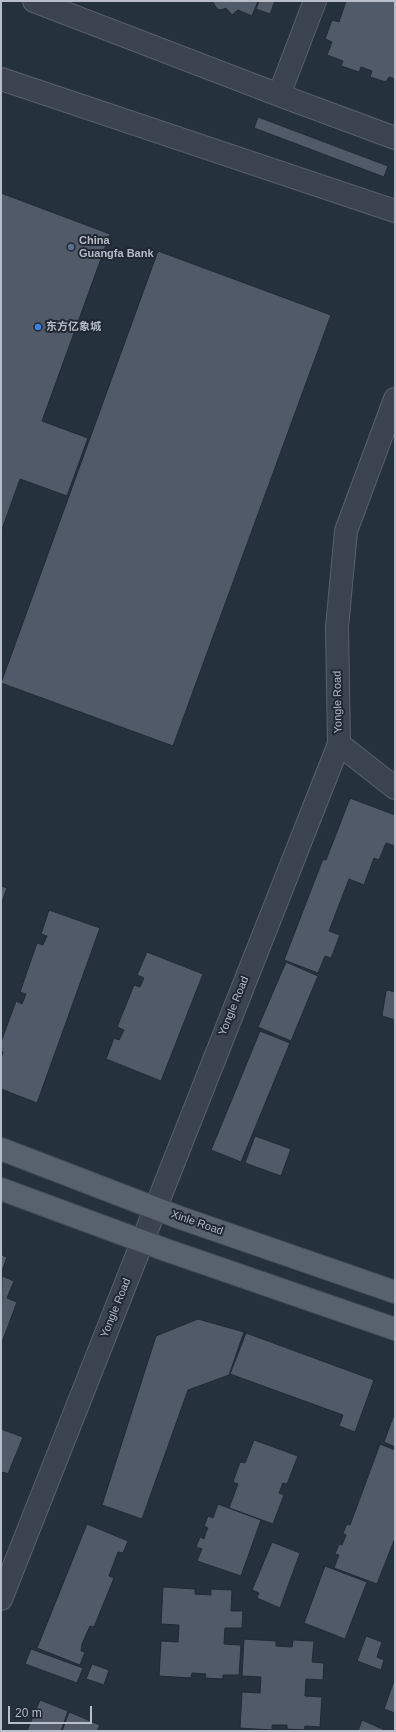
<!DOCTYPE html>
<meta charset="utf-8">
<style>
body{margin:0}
#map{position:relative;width:396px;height:1732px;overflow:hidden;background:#26313e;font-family:Helvetica,sans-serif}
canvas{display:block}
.frame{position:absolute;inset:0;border:2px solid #b7bec9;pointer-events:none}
.scale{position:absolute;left:8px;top:1706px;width:84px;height:18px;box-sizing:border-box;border:2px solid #b7bec9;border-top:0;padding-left:5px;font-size:12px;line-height:14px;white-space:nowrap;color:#b7bec9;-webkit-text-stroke:3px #1f2833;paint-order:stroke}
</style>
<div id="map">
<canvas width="396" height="1732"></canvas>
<div class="frame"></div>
<div class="scale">20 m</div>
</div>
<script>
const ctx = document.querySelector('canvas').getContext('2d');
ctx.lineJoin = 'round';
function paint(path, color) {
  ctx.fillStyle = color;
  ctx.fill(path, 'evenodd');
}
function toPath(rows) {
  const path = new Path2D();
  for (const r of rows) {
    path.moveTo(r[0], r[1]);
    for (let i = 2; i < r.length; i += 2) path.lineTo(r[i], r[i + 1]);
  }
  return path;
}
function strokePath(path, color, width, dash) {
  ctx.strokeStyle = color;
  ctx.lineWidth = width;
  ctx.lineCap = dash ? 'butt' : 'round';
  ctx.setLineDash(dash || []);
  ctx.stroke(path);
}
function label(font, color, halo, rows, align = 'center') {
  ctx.font = font + ' Helvetica,"Noto Sans SC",sans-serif';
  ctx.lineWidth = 4;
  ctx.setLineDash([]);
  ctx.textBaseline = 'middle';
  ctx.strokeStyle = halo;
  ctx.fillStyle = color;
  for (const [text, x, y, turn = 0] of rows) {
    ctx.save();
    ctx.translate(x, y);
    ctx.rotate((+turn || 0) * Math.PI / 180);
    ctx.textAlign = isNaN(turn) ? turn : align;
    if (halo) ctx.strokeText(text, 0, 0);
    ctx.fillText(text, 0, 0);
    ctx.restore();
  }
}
const building = toPath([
 [212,1,258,1,252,16,238,10,232,15,226,8,221,10,217,9,212,1],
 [259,1,275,1,270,14,256,9,259,1],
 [346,1,395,1,395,79,389,77,386,82,370,77,372,71,361,67,359,72,341,66,343,61,327,55,332,42,325,39,332,20,339,22,346,1],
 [258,117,388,166,384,177,254,128,258,117],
 [1,193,110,234,42,421,88,438,67,496,20,479,1,532,1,193],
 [158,251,331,315,173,746,1,683,158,251],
 [350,798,395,815,395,846,386,843,379,860,374,858,364,885,349,879,329,931,340,935,331,958,325,956,318,973,284,960,323,859,326,860,350,798],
 [1,886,7,888,1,905,1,886],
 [49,910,100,928,37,1103,1,1089,1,1058,3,1052,1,1051,1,1042,16,1001,22,1004,26,994,20,992,37,943,43,945,47,936,41,934,49,910],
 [147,952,203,974,161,1081,106,1059,114,1038,119,1040,124,1030,117,1027,134,985,140,987,144,978,137,975,147,952],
 [286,962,318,976,291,1041,258,1027,286,962],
 [388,990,395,992,395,1020,382,1016,386,991,388,990],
 [260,1031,290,1043,241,1162,211,1150,260,1031],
 [255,1136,291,1149,281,1176,245,1163,255,1136],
 [1,1255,7,1257,1,1274,1,1255],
 [2,1276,14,1281,7,1298,17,1302,1,1345,2,1276],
 [198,1319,244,1332,229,1375,188,1390,142,1519,102,1505,156,1336,198,1319],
 [246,1333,374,1380,355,1432,339,1426,343,1415,230,1374,246,1333],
 [395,1412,395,1447,384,1442,395,1412],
 [1,1429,23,1437,8,1474,3,1472,1,1477,1,1429],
 [254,1440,298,1456,287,1484,283,1483,279,1493,284,1495,273,1524,229,1508,238,1484,233,1482,240,1462,245,1463,254,1440],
 [380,1444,395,1450,395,1538,377,1584,334,1568,339,1555,335,1554,339,1544,342,1545,346,1535,343,1533,347,1524,350,1525,380,1444],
 [218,1504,261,1520,241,1576,197,1561,202,1549,196,1547,200,1537,204,1539,206,1532,208,1528,204,1526,208,1516,213,1518,218,1504],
 [87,1524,128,1541,123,1553,118,1552,109,1576,114,1578,94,1627,90,1626,82,1644,81,1651,85,1652,80,1665,37,1648,87,1524],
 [272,1542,300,1553,280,1608,257,1598,259,1593,252,1590,272,1542],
 [325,1566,367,1582,345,1639,304,1623,325,1566],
 [163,1587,195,1589,195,1594,211,1595,211,1589,232,1590,231,1611,243,1611,242,1628,225,1628,224,1644,241,1645,239,1675,223,1675,223,1679,205,1678,206,1674,192,1673,191,1678,159,1676,161,1641,178,1642,179,1625,161,1624,163,1587],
 [366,1636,382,1642,377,1657,384,1660,381,1670,357,1661,366,1636],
 [244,1639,276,1641,276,1646,292,1647,293,1640,314,1641,312,1662,324,1663,323,1680,306,1679,305,1696,322,1697,320,1727,305,1726,304,1730,287,1729,287,1725,272,1725,272,1730,240,1728,242,1692,260,1693,261,1677,242,1676,244,1639],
 [31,1649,83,1668,77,1683,25,1664,31,1649],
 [92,1664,109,1670,104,1685,86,1679,92,1664],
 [395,1678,395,1713,384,1709,395,1678],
 [40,1700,68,1711,61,1731,27,1731,40,1700],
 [69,1712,100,1725,97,1731,62,1731,69,1712],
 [362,1720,387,1731,358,1731,362,1720]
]);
const minor = toPath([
 [34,1,279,95,395,138],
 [1,79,395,211],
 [279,95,315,1],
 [339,744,395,788],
 [1,1599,339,744,337,627,346,531,395,399]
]);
const major = toPath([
 [1,1149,178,1217,395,1292],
 [1,1189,166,1250,395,1329]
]);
const markers = [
 [71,247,4,"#5c6f8a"],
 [38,327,4,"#3f7fe0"]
];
const poiNames = [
 ["China",79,241],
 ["Guangfa Bank",79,254],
 ["东方亿象城",46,327]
];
const streetNames = [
 ["Yongle Road",338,702,-91],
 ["Yongle Road",234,1006,-68],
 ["Xinle Road",197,1223,19],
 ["Yongle Road",116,1308,-68]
];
paint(building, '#505a68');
strokePath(building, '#212a35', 1);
strokePath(minor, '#58616c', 24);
strokePath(major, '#444c57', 24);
strokePath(minor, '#3a434e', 22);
strokePath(major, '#58626e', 22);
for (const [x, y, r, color] of markers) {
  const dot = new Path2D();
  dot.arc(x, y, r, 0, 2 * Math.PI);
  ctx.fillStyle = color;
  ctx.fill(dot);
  strokePath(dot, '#1f2833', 1.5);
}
label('bold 11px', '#b7bec9', '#1f2833', poiNames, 'left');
label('11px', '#b7bec9', '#1f2833', streetNames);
</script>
